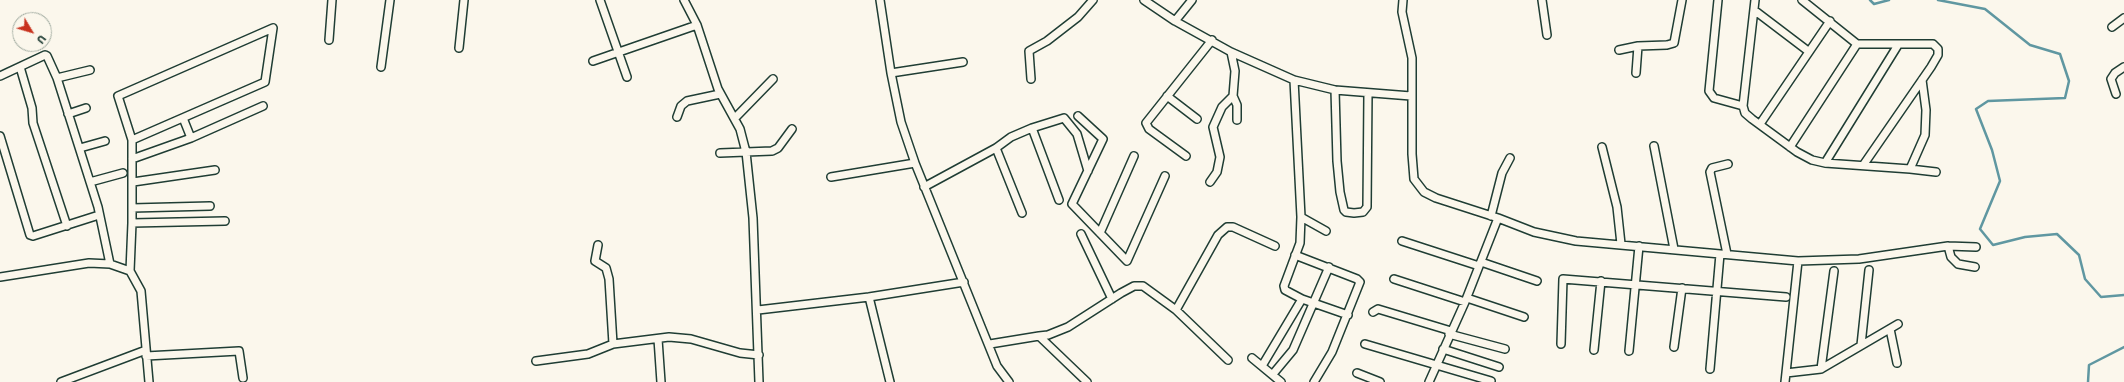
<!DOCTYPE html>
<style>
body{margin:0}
#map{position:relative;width:2124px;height:382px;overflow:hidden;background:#fbf7ec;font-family:"Shantell Sans",sans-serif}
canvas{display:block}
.north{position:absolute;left:12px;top:12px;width:40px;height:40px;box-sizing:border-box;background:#fbf7ec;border:1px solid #a3ada2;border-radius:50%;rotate:128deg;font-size:11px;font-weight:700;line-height:16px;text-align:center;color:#1f3d34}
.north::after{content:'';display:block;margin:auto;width:14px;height:18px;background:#c8321e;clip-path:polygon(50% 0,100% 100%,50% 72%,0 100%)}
</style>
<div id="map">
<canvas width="2124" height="382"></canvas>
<div class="north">U</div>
</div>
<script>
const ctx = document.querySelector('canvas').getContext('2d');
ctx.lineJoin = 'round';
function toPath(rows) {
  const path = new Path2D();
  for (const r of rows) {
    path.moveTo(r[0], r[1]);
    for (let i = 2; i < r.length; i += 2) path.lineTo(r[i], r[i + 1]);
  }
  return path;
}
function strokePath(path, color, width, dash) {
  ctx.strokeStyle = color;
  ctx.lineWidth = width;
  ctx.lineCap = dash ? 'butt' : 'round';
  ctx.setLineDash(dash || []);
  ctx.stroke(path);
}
const stream = toPath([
 [1870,0,1874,4,1889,0],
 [1938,0,1985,9,2030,45,2060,54,2069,81,2065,98,1988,101,1976,109,1992,150,2000,181,1980,229,1993,245,2025,237,2057,234,2079,255,2085,279,2101,297,2124,295],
 [2088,382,2089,365,2124,347]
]);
const minor = toPath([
 [600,0,627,77],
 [684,0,697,25,718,89,740,129,746,152,753,218,759,382],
 [880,0,891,73,901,122,915,163,997,366,1009,382],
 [1144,0,1175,21,1231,52,1294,80,1335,90,1411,96],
 [1403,0,1402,12,1412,58,1412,154,1414,179,1424,192,1436,198,1498,218,1465,302,1429,382],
 [1542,0,1547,35],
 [1718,0,1709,91,1714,98,1743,106,1755,0],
 [1802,0,1857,44,1933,44,1938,49,1938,55,1931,67,1864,164],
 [1754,10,1808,51],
 [1175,21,1192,0],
 [2112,27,2124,18],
 [329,40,332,0],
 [459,48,464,0],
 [1619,50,1638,46],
 [593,61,697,25],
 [20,67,32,108,33,123,67,226],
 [381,67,390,0],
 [891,73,963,62],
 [1636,73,1638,46,1667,45,1674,43,1682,0],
 [0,76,45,55,47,56,57,78,98,207,110,264],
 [57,78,90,70],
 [1031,79,1029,51,1047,41,1078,17,1093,0],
 [1294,80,1301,217,1326,231],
 [1335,90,1337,161,1340,192,1344,210,1346,212,1354,213,1363,212,1367,207,1368,93],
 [2116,94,2111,79,2115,73,2124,67],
 [1167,96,1197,119],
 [1233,96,1237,105,1237,120],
 [1743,106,1745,113,1752,119,1797,152,1812,160,1825,163,1910,169,1925,135,1926,110,1922,80],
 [68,114,86,108],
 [1078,116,1103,139,1072,204,1127,261,1165,176],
 [677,117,681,106,687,101,720,94],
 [183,118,191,138],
 [735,118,773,79],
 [1760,124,1830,21],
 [1032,128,1059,200],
 [0,136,30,235,33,236,99,215],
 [1654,146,1674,249],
 [1602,147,1617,207,1621,244],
 [1790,147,1857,44],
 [80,148,105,141],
 [996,148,1022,213],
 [720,153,772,151,778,148,792,129],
 [1186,156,1149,129,1146,123,1212,40],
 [132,159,191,138,263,106],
 [1825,163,1898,45],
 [1910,169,1936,172],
 [831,177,915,163],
 [90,182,123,173],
 [133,182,215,170],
 [1210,182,1217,172,1220,157,1213,127,1222,107,1233,96,1235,71,1231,52],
 [924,187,996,148,1011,137,1032,128,1064,118,1077,134,1088,171],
 [132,208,210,206],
 [1491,216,1502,173,1510,158],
 [1301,217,1300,243,1284,286,1285,290,1302,299,1348,315],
 [1498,218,1534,232,1576,241,1798,261,1859,259,1948,246,1951,257,1958,264,1975,267],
 [132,223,132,140,118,96,273,28,265,82,132,140],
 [1100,233,1134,156],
 [1081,234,1112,299],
 [1402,241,1479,266],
 [598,245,595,261,606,268,609,279,613,344],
 [1948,246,1976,247],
 [1727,254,1710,172,1712,168,1728,164],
 [1295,255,1357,279,1360,282,1332,352,1314,382],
 [1481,262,1537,281],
 [130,271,132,223,225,221],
 [0,277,89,263,110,264,130,271,141,291,149,382],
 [1394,279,1465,302],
 [869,297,890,382],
 [1467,298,1524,317],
 [758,310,869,297,964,282],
 [1176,310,1218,235,1227,227,1233,227,1275,246],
 [1373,312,1378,309,1451,331],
 [1890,329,1897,363],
 [1449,334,1505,349],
 [1039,336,1048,335,1068,327,1121,293,1134,286,1143,286,1176,310,1228,360],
 [658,339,661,382],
 [990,344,1039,336,1087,382],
 [1365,344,1491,381],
 [1561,344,1563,279,1786,297],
 [1861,345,1869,270],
 [1674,347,1682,288],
 [1443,349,1499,367],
 [1594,350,1601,281],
 [1629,351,1639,246],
 [146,356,239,351,243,378],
 [1252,358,1281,382],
 [536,361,588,354,613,344,669,337,691,339,740,353,759,355],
 [1262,366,1302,299],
 [1710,369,1720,254],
 [1821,369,1834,271],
 [1357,373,1380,382],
 [1786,373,1821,369,1898,324],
 [1273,374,1293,350,1329,267],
 [61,382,146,350],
 [1785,382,1798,261]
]);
strokePath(stream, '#5f97a1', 2.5);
strokePath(minor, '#1f3d34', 10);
strokePath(minor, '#fbf7ec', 7);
</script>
